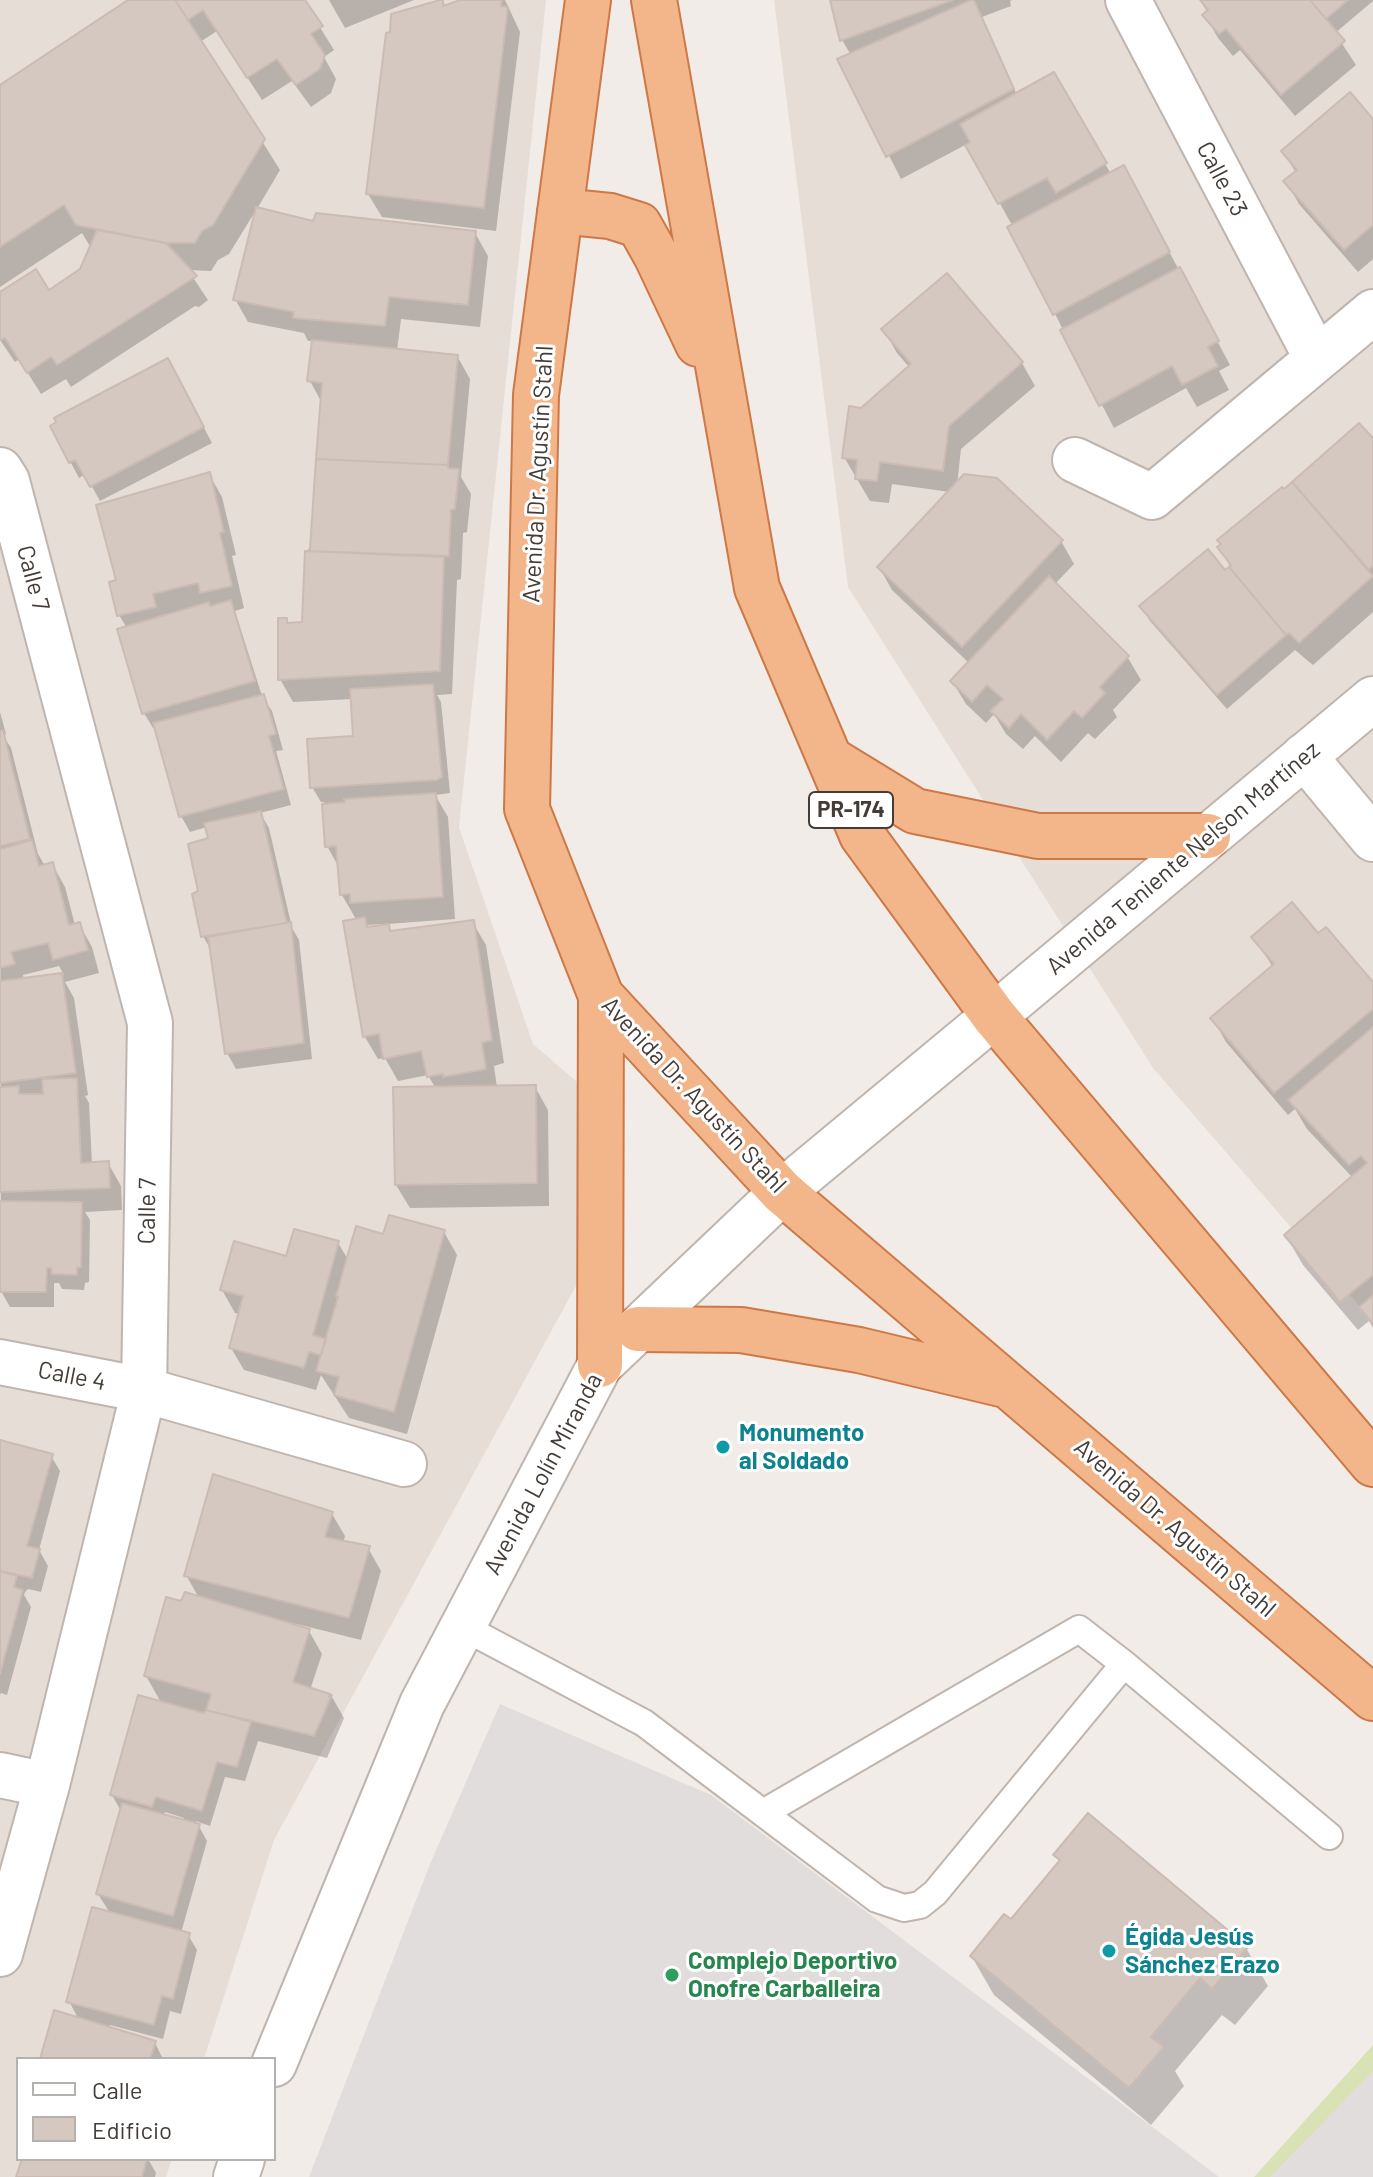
<!DOCTYPE html>
<meta charset="utf-8">
<style>
body{margin:0}
#map{position:relative;width:1373px;height:2177px;overflow:hidden;background:#f2ece8;font-family:Barlow,sans-serif}
canvas{display:block}
.legend{position:absolute;left:16px;top:2057px;width:260px;height:104px;box-sizing:border-box;background:#fff;border:2px solid #b4b1af;margin:0;padding:10px 14px;list-style:none;font-size:24px;color:#443c37}
.legend li{display:flex;align-items:center;gap:16px;height:40px}
.legend b{width:40px;border:2px solid #b4b1af}
</style>
<div id="map">
<canvas width="1373" height="2177"></canvas>
<ul class="legend">
<li><b style="height:10px;background:#fff"></b>Calle</li>
<li><b style="height:22px;background:#d5c8c1"></b>Edificio</li>
</ul>
</div>
<script>
const ctx = document.querySelector('canvas').getContext('2d');
ctx.lineJoin = 'round';
function paint(path, color) {
  ctx.fillStyle = color;
  ctx.fill(path, 'evenodd');
}
function toPath(rows) {
  const path = new Path2D();
  for (const r of rows) {
    path.moveTo(r[0], r[1]);
    for (let i = 2; i < r.length; i += 2) path.lineTo(r[i], r[i + 1]);
  }
  return path;
}
function strokePath(path, color, width, dash) {
  ctx.strokeStyle = color;
  ctx.lineWidth = width;
  ctx.lineCap = dash ? 'butt' : 'round';
  ctx.setLineDash(dash || []);
  ctx.stroke(path);
}
function label(font, color, halo, rows, align = 'center') {
  ctx.font = font + ' Barlow,sans-serif';
  ctx.lineWidth = 6;
  ctx.setLineDash([]);
  ctx.textBaseline = 'middle';
  ctx.strokeStyle = halo;
  ctx.fillStyle = color;
  for (const [text, x, y, turn = 0] of rows) {
    ctx.save();
    ctx.translate(x, y);
    ctx.rotate((+turn || 0) * Math.PI / 180);
    ctx.textAlign = isNaN(turn) ? turn : align;
    if (halo) ctx.strokeText(text, 0, 0);
    ctx.fillText(text, 0, 0);
    ctx.restore();
  }
}
const residential = toPath([
 [0,0,546,0,459,827,533,1044,613,1113,620,1205,274,1840,204,2059,18,2059,18,2159,172,2159,166,2177,0,2177],
 [774,0,1373,0,1373,1322,1153,1068,848,587]
]);
const green = toPath([
 [1373,2045,1373,2177,1254,2177]
]);
const parking = toPath([
 [500,1704,711,1795,1219,2177,309,2177,430,1864],
 [1373,2071,1373,2177,1270,2177]
]);
const shadow = toPath([
 [132,0,172,0,177,8,180,6,177,0,303,0,334,50,324,57,336,79,331,93,311,107,292,81,262,100,217,31,200,42,280,170,257,209,314,223,475,233,488,256,480,327,401,319,397,351,457,356,470,379,461,477,471,494,467,532,463,533,461,579,457,580,452,694,437,695,441,702,450,793,435,795,448,817,455,919,387,924,392,932,473,923,486,945,504,1063,494,1066,497,1088,535,1087,548,1110,549,1206,410,1208,396,1185,436,1089,428,1075,398,1081,385,1058,378,1059,365,1037,357,921,342,895,340,869,327,846,324,802,321,802,312,787,355,738,353,699,293,702,280,679,286,620,288,625,304,624,307,552,312,551,322,403,310,381,314,341,308,341,304,333,248,322,235,299,256,210,229,254,218,260,211,271,188,270,208,300,199,307,195,306,71,387,66,379,41,394,19,359,15,362,0,340,0,295,48,293,82,270,91,248,82,233,0,287,0,87],
 [381,924,382,927,370,929,367,925],
 [329,0,414,0,345,28],
 [477,0,505,0,520,32,496,231,382,217,368,194,392,34,443,1,446,7],
 [833,0,1012,0,1010,1,1011,6,982,17,1017,95,1053,75,1111,174,1136,190,1230,365,1219,371,1229,390,1197,407,1186,388,1114,428,1063,330,1013,227,967,144,901,179,840,60,851,55,842,40],
 [1200,0,1373,0,1373,1,1335,33,1356,65,1295,116,1240,50,1233,56,1218,38,1205,15,1208,13],
 [1373,122,1373,259,1358,272,1299,204,1286,181,1296,173,1283,151],
 [946,276,1022,363,1035,386,961,449,957,485,1061,541,1074,564,1055,584,1128,658,1141,680,1113,710,1117,717,1095,739,1088,733,1061,762,1035,736,1023,749,1006,734,994,714,986,723,966,704,952,681,969,663,892,590,879,567,950,492,892,484,889,503,870,501,844,457,862,410,910,368,897,353,884,330],
 [176,375,212,443,100,501,85,474,79,478,52,427],
 [1359,425,1373,441,1373,612,1313,665,1295,650,1227,709,1150,621,1141,606,1225,573,1231,568,1220,547],
 [209,474,222,497,236,555,232,556,244,608,235,611,262,696,272,711,283,750,276,751,291,805,260,813,269,828,292,928,299,940,312,1059,236,1069,227,1053,212,952,203,936,200,892,210,840,207,827,190,832,181,816,157,727,153,728,144,713,127,628,119,615,118,581],
 [0,712,6,734,3,735,11,748,38,854,45,866,52,864,65,887,75,925,79,924,92,947,99,973,65,982,74,998,88,1095,85,1096,89,1103,92,1164,108,1163,121,1186,122,1210,85,1212,90,1220,89,1282,85,1283,84,1290,62,1289,59,1283,54,1283,54,1307,10,1307,1,1291],
 [59,966,64,975,24,980,23,975],
 [1318,936,1373,985,1373,1328,1369,1321,1358,1330,1303,1265,1286,1236,1353,1178,1307,1129,1295,1109,1288,1115,1226,1042,1213,1019,1273,967,1253,937],
 [444,1232,457,1255,407,1434,349,1418,321,1375,316,1390,244,1370,231,1348,240,1314,235,1313,222,1290,288,1258,338,1243,349,1261,385,1236],
 [0,1442,51,1456,60,1471,39,1550,48,1566,41,1592,28,1589,25,1592,24,1595,31,1607,7,1695,1,1693,0,1695],
 [332,1514,345,1536,343,1543,368,1548,381,1571,361,1640,297,1624,296,1627,309,1631,322,1654,310,1690,332,1697,344,1718,327,1758,258,1741,245,1781,225,1777,210,1826,196,1821,207,1841,181,1933,188,1935,197,1950,181,2014,170,2011,163,2039,110,2025,109,2029,155,2043,163,2059,42,2059,79,2020,69,2001,110,1913,98,1894,121,1811,112,1795,162,1704,146,1676,182,1603,199,1598,186,1575],
 [165,1812,184,1818,183,1821,163,1816],
 [1056,1855,1246,1948,1268,1986,1235,2025,1222,2015,1175,2071,1184,2086,1151,2125,994,1995,972,1957,1011,1922,1060,1863],
 [24,2159,148,2159,156,2173,155,2177,19,2177]
]);
const building = toPath([
 [128,0,175,0,265,139,213,225,202,231,195,243,166,243,76,225,64,205,0,247,0,85,128,0],
 [175,0,305,0,323,26,311,34,325,55,320,69,296,85,277,59,247,78,203,10,188,20,175,0],
 [440,0,443,0,443,6,460,0,502,0,501,6,508,7,484,208,366,194,386,33,390,32,391,14,440,0],
 [830,0,953,0,840,41,830,0],
 [971,0,974,0,1014,89,886,157,837,59,971,0],
 [1200,0,1310,0,1345,41,1281,95,1226,29,1219,34,1202,15,1208,10,1200,0],
 [1310,0,1348,0,1326,19,1310,0],
 [1054,72,1107,163,1056,193,1047,178,998,204,965,145,970,142,960,124,1054,72],
 [1350,92,1373,119,1373,225,1344,250,1283,181,1297,170,1281,151,1350,92],
 [1124,165,1170,252,1053,315,1007,227,1124,165],
 [256,207,313,221,316,213,476,231,468,305,389,297,385,326,293,318,294,312,233,300,256,207],
 [97,230,166,243,197,276,57,365,51,357,27,373,5,338,0,340,0,292,36,269,49,290,80,269,97,230],
 [1180,267,1219,341,1208,347,1218,366,1182,385,1172,366,1099,406,1060,330,1180,267],
 [947,273,1023,362,949,426,943,471,880,462,877,481,855,479,857,460,842,458,849,406,861,408,911,364,881,329,947,273],
 [312,340,458,355,448,465,316,459,322,383,307,381,312,340],
 [168,358,204,427,90,487,75,460,69,463,50,426,56,422,54,418,168,358],
 [1359,423,1373,438,1373,566,1369,570,1292,482,1359,423],
 [316,459,448,465,448,468,459,469,455,509,451,510,449,556,308,551,310,549,316,459],
 [210,472,224,532,220,533,232,586,200,593,198,583,153,594,156,607,117,616,109,582,116,580,96,505,210,472],
 [964,474,997,478,1063,540,962,647,877,567,964,474],
 [1292,482,1373,576,1299,643,1289,633,1286,635,1229,567,1231,565,1217,547,1221,544,1217,540,1282,487,1284,489,1292,482],
 [1208,549,1225,570,1229,567,1286,635,1217,695,1139,606,1208,549],
 [305,551,444,557,440,671,278,680,278,618,287,618,287,623,302,622,305,551],
 [1049,576,1129,656,1100,687,1105,693,1082,718,1074,711,1047,740,1021,714,1009,728,990,711,1003,699,987,685,972,702,950,681,1049,576],
 [231,600,255,681,142,714,117,629,209,602,210,606,231,600],
 [433,684,442,777,437,780,310,788,307,739,353,736,350,689,433,684],
 [264,694,276,734,269,736,284,789,179,817,153,723,264,694],
 [3,730,30,839,0,846,0,731,3,730],
 [436,793,443,897,350,903,350,894,340,895,336,846,325,847,322,804,345,802,344,799,436,793],
 [261,811,287,923,201,937,192,894,198,891,188,844,208,838,204,823,261,811],
 [32,840,39,866,53,862,69,925,80,922,88,950,53,960,48,943,11,952,15,964,0,968,0,849,32,840],
 [1292,902,1318,933,1326,927,1373,982,1373,1009,1274,1093,1210,1018,1274,964,1251,937,1292,902],
 [365,917,367,927,389,924,390,931,474,920,492,1040,482,1043,486,1069,443,1077,443,1074,427,1077,421,1051,383,1059,379,1034,363,1037,343,921,365,917],
 [291,922,304,1043,225,1054,208,937,291,922],
 [62,973,76,1073,0,1083,0,981,62,973],
 [1373,1027,1373,1275,1340,1302,1284,1235,1367,1163,1361,1156,1349,1165,1288,1100,1373,1027],
 [77,1078,81,1163,109,1161,110,1188,0,1192,0,1087,19,1086,19,1094,43,1094,42,1079,77,1078],
 [536,1085,537,1183,395,1185,393,1087,536,1085],
 [0,1201,82,1202,81,1267,77,1268,77,1275,52,1274,51,1268,47,1268,46,1292,0,1292,0,1201],
 [389,1215,445,1230,394,1412,334,1395,339,1377,316,1371,338,1297,336,1296,356,1226,383,1234,389,1215],
 [294,1229,339,1241,313,1335,326,1339,321,1355,309,1352,304,1368,229,1348,243,1296,220,1290,234,1241,286,1256,294,1229],
 [1373,1295,1373,1324,1359,1307,1373,1295],
 [0,1440,53,1454,27,1546,40,1549,32,1578,0,1571,0,1440],
 [213,1474,333,1512,325,1537,370,1546,349,1618,184,1576,213,1474],
 [0,1571,17,1576,14,1587,23,1590,0,1674,0,1571],
 [185,1592,310,1629,293,1682,330,1694,329,1697,332,1695,314,1736,206,1710,211,1694,144,1676,166,1597,181,1601,185,1592],
 [138,1695,204,1713,206,1710,251,1722,237,1767,217,1762,202,1811,156,1797,152,1807,110,1795,138,1695],
 [122,1803,200,1824,173,1916,96,1894,122,1803],
 [1088,1813,1248,1947,1212,1989,1200,1978,1151,2037,1164,2047,1129,2088,970,1956,1004,1914,1011,1919,1060,1860,1053,1855,1088,1813],
 [92,1907,190,1933,173,1999,162,1996,154,2025,66,2002,92,1907],
 [54,2010,156,2041,150,2059,40,2059,54,2010],
 [22,2159,147,2159,142,2177,16,2177,22,2159]
]);
const service = toPath([
 [463,1627,644,1723,763,1813,877,1899,904,1908,920,1905,935,1893,1124,1664,1079,1629,763,1813],
 [1124,1664,1329,1836]
]);
const minor = toPath([
 [1128,0,1317,359],
 [1075,460,1152,497,1373,312],
 [0,470,7,481,150,1023,144,1390,47,1785,0,1954],
 [1304,756,1373,839],
 [0,1362,144,1390,404,1464],
 [0,1775,47,1785],
 [274,2064,422,1704,600,1365,782,1192,994,1016],
 [236,2177,242,2159]
]);
const tertiary = toPath([
 [994,1016,1373,699]
]);
const trunk = toPath([
 [588,0,536,395,527,809,601,996,782,1192,1373,1698],
 [654,0,757,588,862,835,994,1016,1373,1464],
 [560,211,610,216,639,225,657,257,698,344],
 [830,759,915,811,1038,836,1208,836],
 [638,1329,741,1330,859,1350,1001,1384],
 [600,1365,601,996]
]);
const markers = [
 [723,1447,8,"#0f9aa8"],
 [1109,1951,8,"#0f9aa8"],
 [672,1975,8,"#2e9e5b"]
];
const shields = [
 [851,810,84]
];
const shieldNames = [
 ["PR-174",851,810]
];
const streetNames = [
 ["Calle 23",1222,179,62],
 ["Avenida Dr. Agustín Stahl",538,474,-87],
 ["Calle 7",33,578,75],
 ["Avenida Teniente Nelson Martínez",1183,858,-40],
 ["Avenida Dr. Agustín Stahl",694,1095,47],
 ["Calle 7",147,1211,-89],
 ["Calle 4",72,1376,11],
 ["Avenida Lolín Miranda",543,1474,-62],
 ["Avenida Dr. Agustín Stahl",1175,1528,41]
];
const cultureNames = [
 ["Monumento",739,1433],
 ["al Soldado",739,1461],
 ["Égida Jesús",1125,1937],
 ["Sánchez Erazo",1125,1965]
];
const leisureNames = [
 ["Complejo Deportivo",688,1961],
 ["Onofre Carballeira",688,1989]
];
paint(residential, '#e5ddd6');
paint(green, '#d9e2b4');
paint(parking, '#e1dddc');
paint(shadow, '#0003');
paint(building, '#d5c8c1');
strokePath(building, '#ccbbb2', 2);
strokePath(service, '#bfb5ae', 30);
strokePath(minor, '#bfb5ae', 48);
strokePath(tertiary, '#bfb5ae', 48);
strokePath(trunk, '#cd7947', 48);
strokePath(service, '#fff', 26);
strokePath(minor, '#fff', 44);
strokePath(tertiary, '#fff', 44);
strokePath(trunk, '#f2b68a', 44);
for (const [x, y, r, color] of markers) {
  const dot = new Path2D();
  dot.arc(x, y, r, 0, 2 * Math.PI);
  ctx.fillStyle = color;
  ctx.fill(dot);
  strokePath(dot, '#fff', 3);
}
for (const [x, y, w] of shields) {
  const box = new Path2D();
  box.roundRect(x - w / 2, y - 18, w, 36, 6);
  ctx.fillStyle = '#fff';
  ctx.fill(box);
  strokePath(box, '#443c37', 2);
}
label('bold 22px', '#443c37', null, shieldNames);
label('24px', '#443c37', '#fff', streetNames);
label('bold 24px', '#0d838f', '#fff', cultureNames, 'left');
label('bold 24px', '#27864d', '#fff', leisureNames, 'left');
</script>
